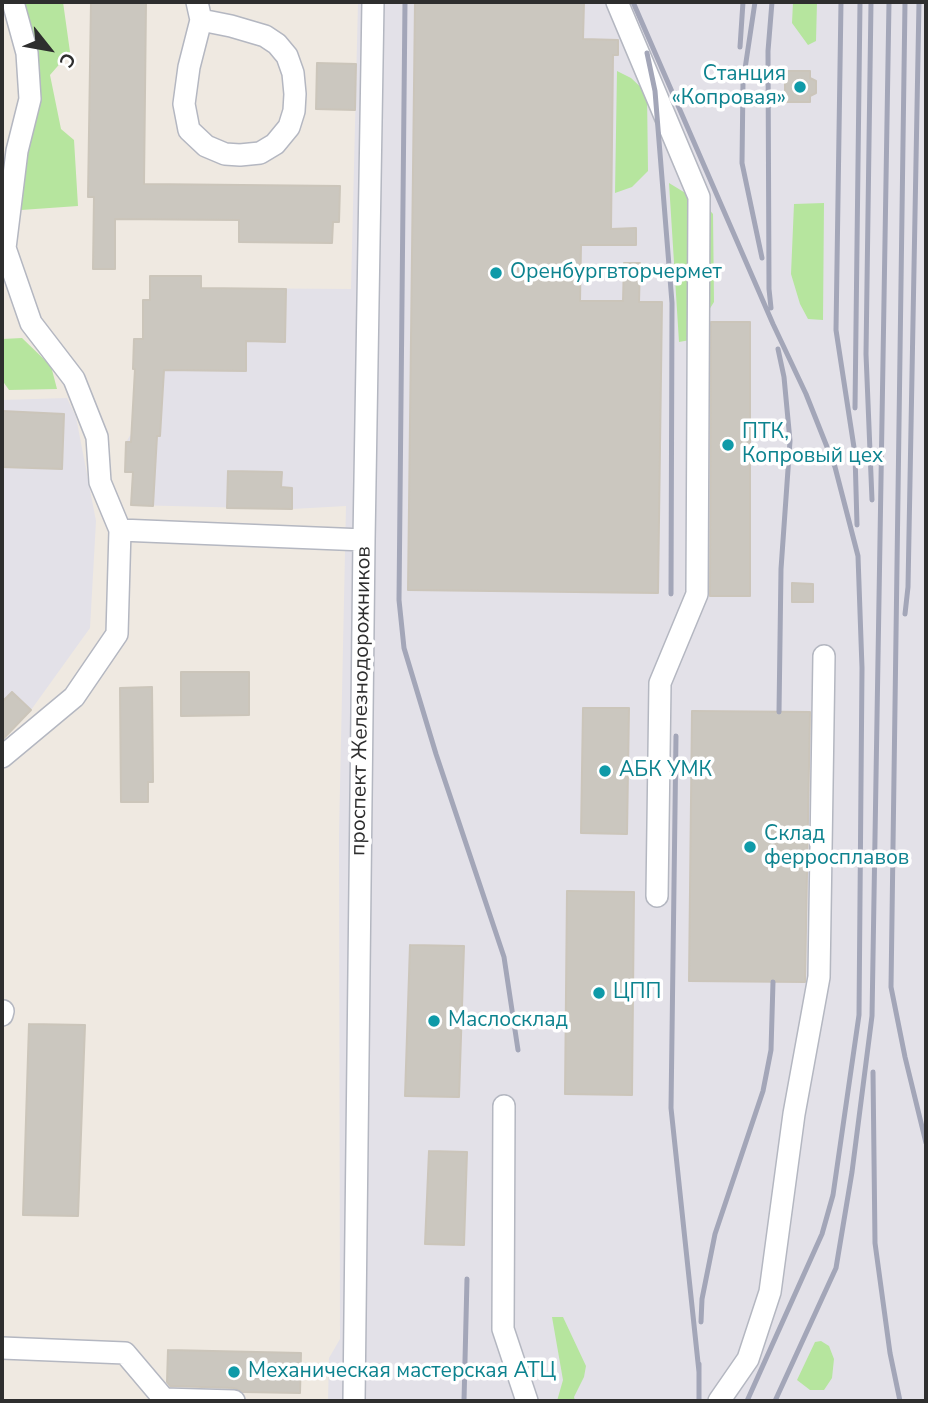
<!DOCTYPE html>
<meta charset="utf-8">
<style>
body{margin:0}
#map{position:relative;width:928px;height:1403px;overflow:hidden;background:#efe9e1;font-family:"Nunito Sans",sans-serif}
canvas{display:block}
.frame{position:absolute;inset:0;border:4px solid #2e2e2e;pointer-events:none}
.north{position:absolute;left:14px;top:14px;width:70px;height:70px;-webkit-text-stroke:5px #fff;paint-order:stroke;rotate:121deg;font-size:19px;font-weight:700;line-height:28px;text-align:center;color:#2e2e2e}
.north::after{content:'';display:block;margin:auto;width:24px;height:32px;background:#2e2e2e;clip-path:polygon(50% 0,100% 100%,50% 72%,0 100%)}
</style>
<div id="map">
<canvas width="928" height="1403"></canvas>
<div class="frame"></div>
<div class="north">С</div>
</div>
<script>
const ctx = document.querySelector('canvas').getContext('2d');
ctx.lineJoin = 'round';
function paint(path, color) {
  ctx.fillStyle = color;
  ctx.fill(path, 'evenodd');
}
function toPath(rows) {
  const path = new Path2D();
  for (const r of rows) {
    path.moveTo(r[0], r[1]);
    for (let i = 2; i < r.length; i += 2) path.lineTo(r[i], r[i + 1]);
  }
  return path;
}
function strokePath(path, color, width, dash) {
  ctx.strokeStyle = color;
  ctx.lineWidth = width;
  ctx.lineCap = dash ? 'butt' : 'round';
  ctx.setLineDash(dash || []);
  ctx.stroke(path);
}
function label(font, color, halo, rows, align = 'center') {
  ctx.font = font + ' "Nunito Sans",sans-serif';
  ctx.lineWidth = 7;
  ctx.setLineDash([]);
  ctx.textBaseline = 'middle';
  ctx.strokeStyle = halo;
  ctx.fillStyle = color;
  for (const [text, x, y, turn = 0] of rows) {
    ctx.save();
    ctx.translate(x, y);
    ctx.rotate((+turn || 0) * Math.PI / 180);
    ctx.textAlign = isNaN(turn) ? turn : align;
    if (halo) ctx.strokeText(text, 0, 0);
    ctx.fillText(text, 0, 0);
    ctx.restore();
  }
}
const industrial = toPath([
 [358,2,926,2,926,1401,328,1401,329,1358,340,1339,339,834,346,506,292,509,131,505,133,473,125,472,126,442,131,434,134,386,134,339,200,340,201,288,351,289],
 [67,398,76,417,96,521,90,628,31,710,2,740,2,400]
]);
const green = toPath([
 [25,2,63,2,70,52,50,75,61,129,74,140,78,206,21,210,21,159,37,55],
 [793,2,817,2,816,41,808,45,792,23],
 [617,71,631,78,647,93,648,171,632,187,615,193],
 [669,183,705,205,713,214,714,302,690,340,679,342],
 [824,203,823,320,808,319,800,304,791,274,794,204],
 [22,338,51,366,57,389,9,390,2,380,2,339],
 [552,1317,563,1317,586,1366,584,1377,574,1397,575,1401,557,1401,563,1380],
 [821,1341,829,1346,834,1359,832,1378,824,1390,810,1390,797,1380,815,1342]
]);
const building = toPath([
 [91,2,146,2,144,184,340,186,339,222,333,222,332,243,239,242,239,220,115,219,115,269,93,269,94,197,88,197,91,2],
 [415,2,584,2,583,39,618,40,618,55,613,55,611,229,636,228,636,245,581,245,580,301,623,301,624,263,640,263,639,302,662,302,658,593,408,590,415,2],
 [317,63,356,64,355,110,316,109,317,63],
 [785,71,810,71,810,78,816,81,816,93,810,96,810,102,785,102,785,71],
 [150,276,201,276,201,288,286,289,285,342,246,341,246,371,164,370,160,436,157,436,153,506,131,505,133,472,125,472,126,442,131,442,135,369,133,369,134,339,143,339,143,300,150,300,150,276],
 [711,322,750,322,750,596,710,596,711,322],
 [2,411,64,414,62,469,2,467,2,411],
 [228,471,282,472,281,487,292,488,292,509,227,508,228,471],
 [792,583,813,584,813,602,792,602,792,583],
 [181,672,249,672,249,715,181,716,181,672],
 [152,687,153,782,148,782,148,802,121,802,120,688,152,687],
 [12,692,31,710,2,740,2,702,12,692],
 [583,708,629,708,627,834,581,833,583,708],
 [692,711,810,712,805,982,689,981,692,711],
 [567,891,634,892,632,1095,565,1094,567,891],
 [410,945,464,946,459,1097,405,1096,410,945],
 [29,1024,85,1025,78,1216,23,1215,29,1024],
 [429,1151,467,1152,464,1245,425,1244,429,1151],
 [168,1350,301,1353,300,1393,243,1392,234,1388,170,1386,167,1382,168,1350]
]);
const minor = toPath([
 [197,2,201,20,189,67,184,104,189,130,206,146,225,154,240,155,260,153,275,144,289,127,294,111,295,94,293,73,287,56,277,44,265,36,231,26,201,20],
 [617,2,699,197,697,594,660,683,657,896],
 [120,530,364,540],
 [2,757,74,697,117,634,120,530,100,482,97,437,74,379,31,323,5,248,17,151,30,99,27,53,13,2],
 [2,1015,3,1011],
 [504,1106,503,1329,527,1401],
 [2,1348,125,1353,164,1399,234,1401],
 [354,1401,364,540,373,2],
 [719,1401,748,1359,770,1292,794,1114,819,977,824,656]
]);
const rail = toPath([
 [405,2,399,600,404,648,436,754,504,957,518,1050],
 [633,2,773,324,806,394,835,467,858,556,862,668,859,1015,833,1195,822,1234,747,1401],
 [755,2,743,82,742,163,762,258],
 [841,2,836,330,855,454,857,525],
 [871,2,866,354,872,500],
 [905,2,891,987,905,1057,926,1143],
 [740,47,743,2],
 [647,53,655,91,672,303,671,594],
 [771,308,769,289,768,51,772,2],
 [778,349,784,377,790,441,781,569,779,712],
 [855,408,860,2],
 [905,614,908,587,919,2],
 [676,736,671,1108,699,1372],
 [873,1072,875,1243,890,1353,900,1401],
 [701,1322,702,1299,715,1234,763,1091,771,1050,773,982],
 [464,1401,467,1279],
 [699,1401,699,1364],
 [775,1401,836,1268,852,1172,872,1016,889,2]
]);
const markers = [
 [800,87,7,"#0f9aa8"],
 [496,273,7,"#0f9aa8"],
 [728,445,7,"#0f9aa8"],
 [605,771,7,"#0f9aa8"],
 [750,847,7,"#0f9aa8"],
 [599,993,7,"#0f9aa8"],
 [434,1021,7,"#0f9aa8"],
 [234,1372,7,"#0f9aa8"]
];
const cultureNames = [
 ["Станция",786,75,"right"],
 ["«Копровая»",786,99,"right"],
 ["Оренбургвторчермет",510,273],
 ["ПТК,",742,433],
 ["Копровый цех",742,457],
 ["АБК УМК",619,771],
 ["Склад",764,835],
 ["ферросплавов",764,859],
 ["ЦПП",613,993],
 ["Маслосклад",448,1021],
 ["Механическая мастерская АТЦ",248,1372]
];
const streetNames = [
 ["проспект Железнодорожников",362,701,-89]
];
paint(industrial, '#e3e1e8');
paint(green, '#b6e59e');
paint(building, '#cbc7bf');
strokePath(building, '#cbc5ba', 2);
strokePath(minor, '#b4b7c1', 24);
strokePath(minor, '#fff', 21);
strokePath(rail, '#a3a6b8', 5);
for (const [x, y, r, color] of markers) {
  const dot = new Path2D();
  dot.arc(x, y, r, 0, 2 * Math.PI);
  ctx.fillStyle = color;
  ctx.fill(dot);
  strokePath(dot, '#fff', 2.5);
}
label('21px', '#0d838f', '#fff', cultureNames, 'left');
label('21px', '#2e2e2e', '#fff', streetNames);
</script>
